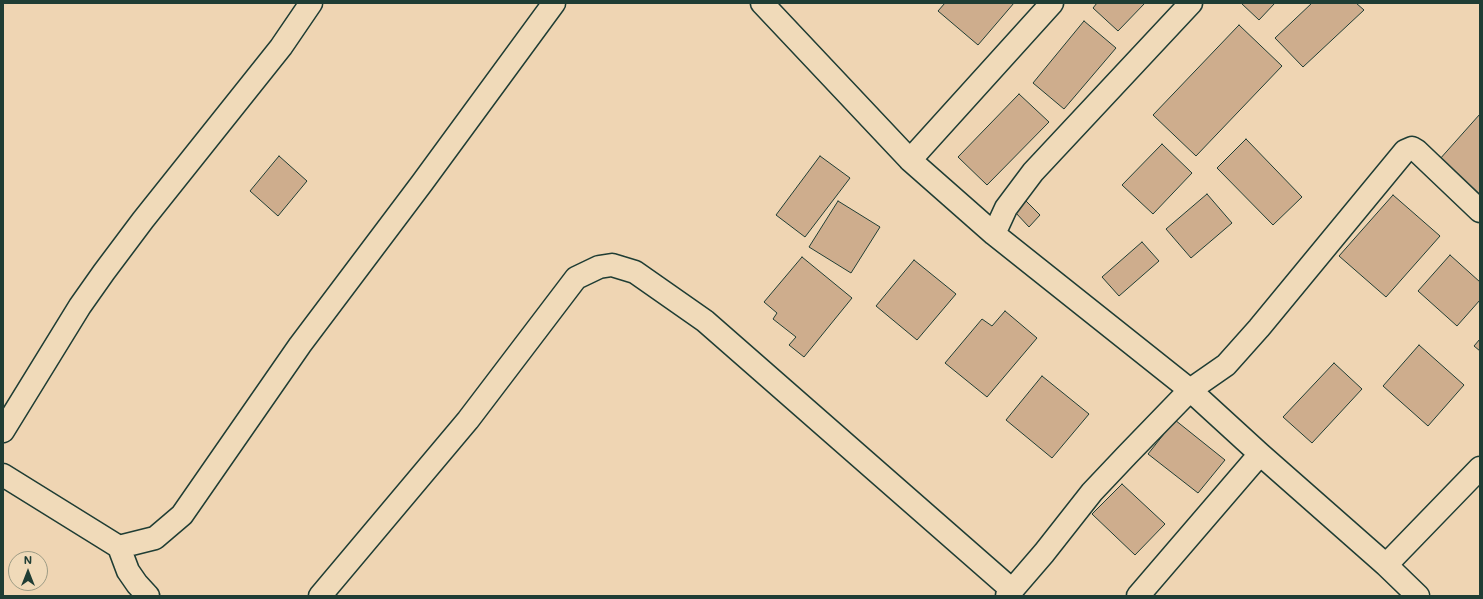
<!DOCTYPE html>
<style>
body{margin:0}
#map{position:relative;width:1483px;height:599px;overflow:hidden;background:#efd5b3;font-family:Mali,sans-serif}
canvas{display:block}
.frame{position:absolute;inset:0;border:4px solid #1f3d34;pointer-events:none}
.north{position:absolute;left:8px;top:551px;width:40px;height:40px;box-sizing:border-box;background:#f0dab9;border:1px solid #9c9b84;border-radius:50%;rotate:0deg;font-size:11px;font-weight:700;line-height:16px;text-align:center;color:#1f3d34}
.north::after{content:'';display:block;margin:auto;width:14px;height:18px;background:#1f3d34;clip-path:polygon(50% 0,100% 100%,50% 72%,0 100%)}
</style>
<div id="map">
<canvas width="1483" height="599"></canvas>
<div class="frame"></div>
<div class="north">N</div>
</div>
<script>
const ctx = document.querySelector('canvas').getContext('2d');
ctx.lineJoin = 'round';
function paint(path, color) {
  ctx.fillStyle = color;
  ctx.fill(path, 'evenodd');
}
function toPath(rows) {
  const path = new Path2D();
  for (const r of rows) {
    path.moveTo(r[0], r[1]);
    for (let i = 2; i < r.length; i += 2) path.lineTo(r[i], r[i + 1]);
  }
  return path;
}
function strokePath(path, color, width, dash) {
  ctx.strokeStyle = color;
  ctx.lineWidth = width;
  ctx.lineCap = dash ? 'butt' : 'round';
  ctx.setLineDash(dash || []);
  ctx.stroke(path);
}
const building = toPath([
 [945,3,1014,3,978,45,938,11,945,3],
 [1097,3,1145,3,1118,31,1093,8,1097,3],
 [1241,3,1275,3,1259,20,1241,3],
 [1312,3,1356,3,1364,10,1303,67,1275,38,1312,3],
 [1084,21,1116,48,1064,109,1033,83,1084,21],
 [1239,25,1282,66,1196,156,1153,115,1239,25],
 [1019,94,1049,122,987,185,958,157,1019,94],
 [1480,114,1480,195,1439,160,1480,114],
 [1246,139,1302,197,1273,225,1217,168,1246,139],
 [1162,144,1192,173,1153,214,1122,185,1162,144],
 [279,156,307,181,278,216,250,191,279,156],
 [820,156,850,178,805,237,776,215,820,156],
 [1207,194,1232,223,1191,258,1166,229,1207,194],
 [1393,195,1440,236,1386,297,1339,256,1393,195],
 [838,201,880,227,851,273,809,247,838,201],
 [1026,201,1040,215,1029,227,1015,212,1026,201],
 [1142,242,1159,261,1119,296,1102,277,1142,242],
 [1450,255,1480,282,1480,300,1457,326,1418,291,1450,255],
 [802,257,852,298,804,357,789,345,796,337,773,319,777,313,764,302,802,257],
 [914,260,956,294,917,340,876,306,914,260],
 [1005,311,1037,338,987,397,945,363,982,319,992,326,1005,311],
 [1480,339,1480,351,1474,346,1480,339],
 [1419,345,1464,385,1428,426,1383,386,1419,345],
 [1334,363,1362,389,1312,443,1283,417,1334,363],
 [1042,376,1089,414,1052,458,1006,420,1042,376],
 [1175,420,1225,460,1198,493,1148,454,1175,420],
 [1122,484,1165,524,1135,555,1092,514,1122,484]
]);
const minor = toPath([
 [762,3,910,160,994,234,1190,390,1260,454,1386,565,1418,596],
 [910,160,1052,3],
 [994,234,1006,208,1033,172,1191,3],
 [3,431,80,306,104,272,143,220,281,47,311,3],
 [3,475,119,547,128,571,137,584,148,596],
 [119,547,155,538,182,515,300,345,422,183,554,3],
 [1386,565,1480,468],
 [320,596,468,420,576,278,599,267,612,265,635,272,705,321,1012,590],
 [1007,596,1044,553,1092,492,1127,455,1190,390,1226,365,1259,328,1405,151,1412,148,1417,151,1480,211],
 [1138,596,1260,454]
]);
paint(building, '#cead8d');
strokePath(building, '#1f3d34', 1);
strokePath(minor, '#1f3d34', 25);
strokePath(minor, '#f0dab9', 22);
</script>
